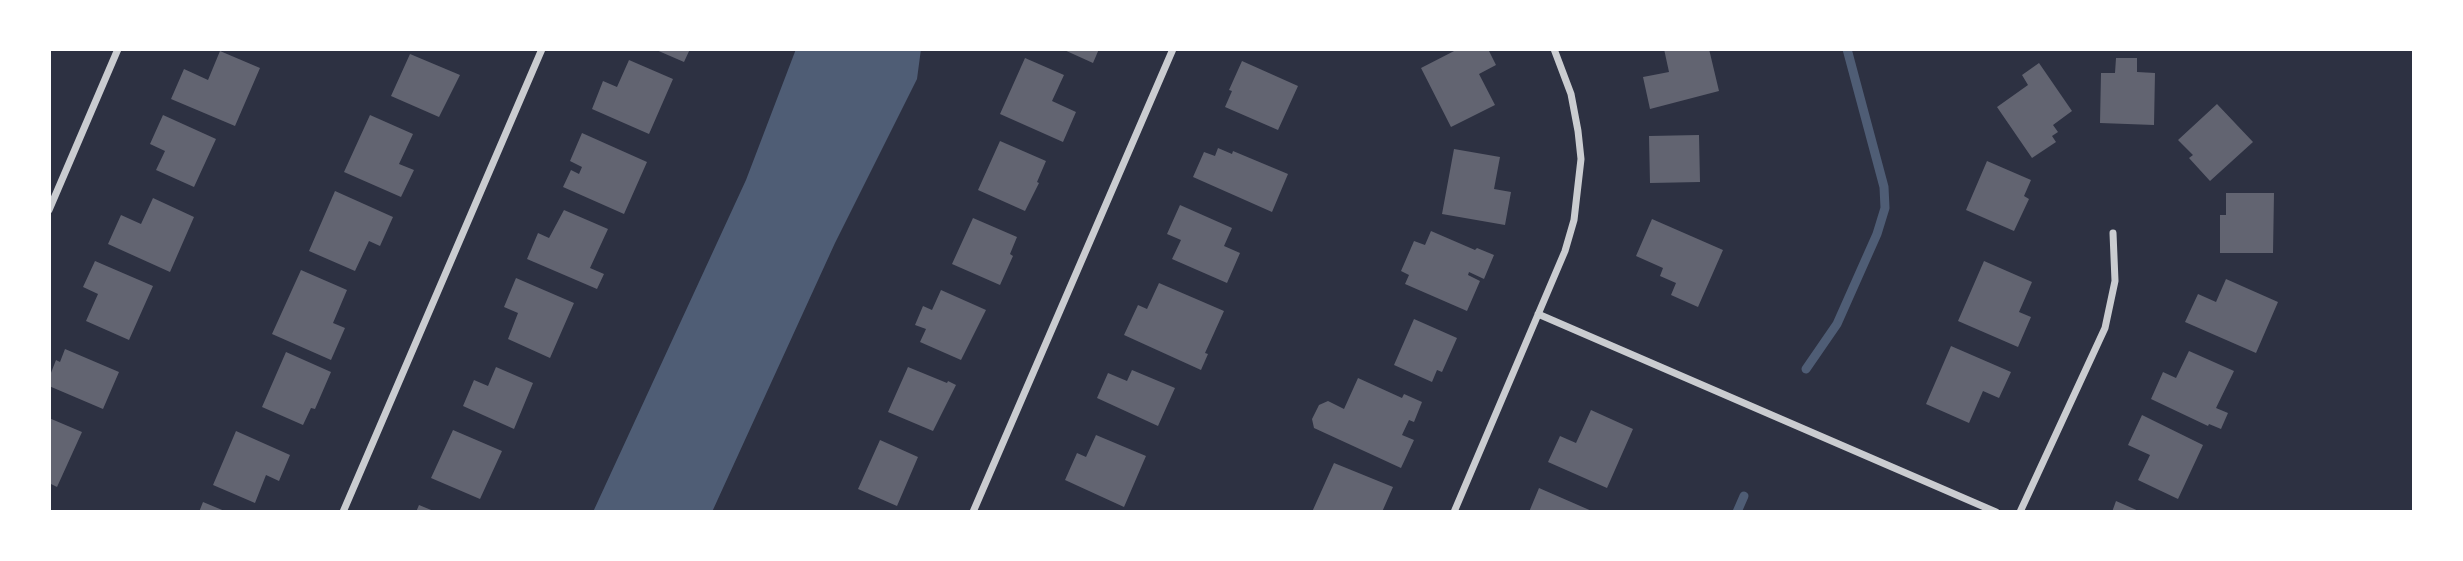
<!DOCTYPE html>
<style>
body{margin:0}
#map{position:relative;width:2463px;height:561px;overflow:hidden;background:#2d3142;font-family:"Nunito Sans",sans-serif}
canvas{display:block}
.frame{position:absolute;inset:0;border:51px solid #fff;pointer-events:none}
</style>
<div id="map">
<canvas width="2463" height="561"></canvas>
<div class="frame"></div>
</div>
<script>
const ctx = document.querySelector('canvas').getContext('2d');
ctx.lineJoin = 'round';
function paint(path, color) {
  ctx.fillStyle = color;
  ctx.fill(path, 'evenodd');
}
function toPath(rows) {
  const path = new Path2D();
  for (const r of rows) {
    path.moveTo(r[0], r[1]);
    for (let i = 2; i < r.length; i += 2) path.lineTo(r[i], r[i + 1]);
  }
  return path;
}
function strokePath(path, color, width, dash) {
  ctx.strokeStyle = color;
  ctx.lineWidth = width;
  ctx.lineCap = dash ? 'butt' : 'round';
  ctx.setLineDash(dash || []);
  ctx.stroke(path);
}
const water = toPath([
 [796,49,921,49,917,79,835,243,712,512,593,512,746,180]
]);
const stream = toPath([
 [1806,369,1837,324,1877,234,1885,208,1884,187,1847,49],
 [1737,512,1744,496]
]);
const building = toPath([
 [654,49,690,49,684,62],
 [1062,49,1099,49,1093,63],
 [1458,49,1488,49,1496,65,1479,74,1495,105,1451,127,1421,68],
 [1664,49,1709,49,1719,91,1650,109,1643,77,1669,72],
 [220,51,260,68,235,126,171,99,184,69,208,80],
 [410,54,460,75,439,117,391,96],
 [1025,58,1064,75,1052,101,1076,112,1063,142,1000,114],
 [2116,58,2137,58,2137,72,2155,73,2154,125,2100,123,2101,73,2115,73],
 [629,60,673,79,649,134,592,109,603,81,617,87],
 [1242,61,1298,86,1278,130,1225,107,1232,91,1229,90],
 [2039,63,2072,111,2053,125,2058,132,2052,136,2056,142,2032,158,1997,107,2028,85,2022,75],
 [2217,104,2253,142,2210,181,2189,158,2193,155,2178,140],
 [163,115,216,139,194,187,156,170,165,151,150,144],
 [370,115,413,134,399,164,414,170,401,197,344,172],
 [582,133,647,162,624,214,563,187,571,170,579,174,582,167,570,161],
 [1699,135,1700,182,1650,183,1649,136],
 [1000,141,1046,161,1037,182,1039,183,1025,211,978,190],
 [1218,148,1232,154,1233,151,1288,174,1272,212,1193,177,1204,152,1215,156],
 [1454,149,1500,157,1494,189,1511,192,1505,225,1442,214],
 [1987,161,2031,180,2024,196,2029,199,2014,231,1966,210],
 [335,191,393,217,380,246,369,241,355,271,309,251],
 [2226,193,2274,193,2273,253,2220,253,2220,215,2226,215],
 [153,198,194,217,170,272,108,244,121,215,141,224],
 [1180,205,1232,228,1224,246,1240,253,1227,283,1172,259,1181,240,1167,234],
 [564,210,608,229,590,268,604,274,597,289,527,259,538,233,549,238],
 [973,218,1017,237,1010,254,1013,256,1000,285,952,264],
 [1652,219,1723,250,1698,307,1671,295,1676,283,1660,276,1663,268,1636,256],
 [1431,231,1475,250,1477,248,1494,255,1484,279,1469,272,1468,275,1480,281,1467,311,1405,284,1409,275,1401,271,1414,241,1425,245],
 [95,261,153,286,129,340,86,321,98,294,83,287],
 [1984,261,2032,282,2019,312,2031,317,2018,347,1958,321],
 [301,270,347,290,333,323,345,328,331,360,272,334],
 [516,278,574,303,550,358,508,339,518,313,504,307],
 [2226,279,2278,302,2256,353,2185,322,2198,294,2216,302],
 [1159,283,1224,311,1205,353,1208,354,1201,370,1124,335,1138,305,1147,309],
 [941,290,986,310,961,360,920,342,926,329,915,325,923,306,932,310],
 [1414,319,1457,338,1442,372,1437,370,1432,382,1394,365],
 [1951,346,2011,372,1999,398,1983,391,1969,423,1926,404],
 [65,349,119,372,103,409,49,386,49,378,56,360,60,362],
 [2189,351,2234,371,2216,408,2228,413,2221,429,2209,424,2208,426,2151,399,2163,372,2176,378],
 [286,352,331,372,315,409,311,408,303,425,262,407],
 [496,367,533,383,514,429,463,406,474,380,488,386],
 [908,367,947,383,948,381,956,385,933,431,888,412],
 [1132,370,1175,388,1158,426,1097,398,1108,373,1127,381],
 [1358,378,1402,398,1404,394,1422,402,1414,422,1409,420,1402,435,1414,440,1401,468,1314,428,1312,419,1319,405,1328,401,1344,409],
 [1591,410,1633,429,1607,488,1548,462,1560,436,1576,443],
 [2142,415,2203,445,2178,499,2138,480,2150,455,2128,445],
 [49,418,82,432,57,487,49,483],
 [453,430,502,451,480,499,431,478],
 [236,431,290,455,279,481,266,475,255,503,213,485],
 [1096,435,1146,456,1124,507,1065,480,1077,453,1086,457],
 [880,440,918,457,897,506,858,489],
 [1334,463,1393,487,1382,512,1366,510,1365,512,1312,512],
 [1539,488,1594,512,1529,512],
 [2116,501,2141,512,2112,512],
 [203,502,227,512,199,512],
 [419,505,436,512,416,512]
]);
const minor = toPath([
 [49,210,118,49],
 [1538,314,1996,512],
 [343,512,542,49],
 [973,512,1173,49],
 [1454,512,1565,251,1574,220,1581,159,1578,131,1571,94,1554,49],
 [2020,512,2105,328,2115,281,2113,233]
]);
paint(water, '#4f5d75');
strokePath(stream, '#4f5d75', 9);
paint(building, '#626471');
strokePath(minor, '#caccd0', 7);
</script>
